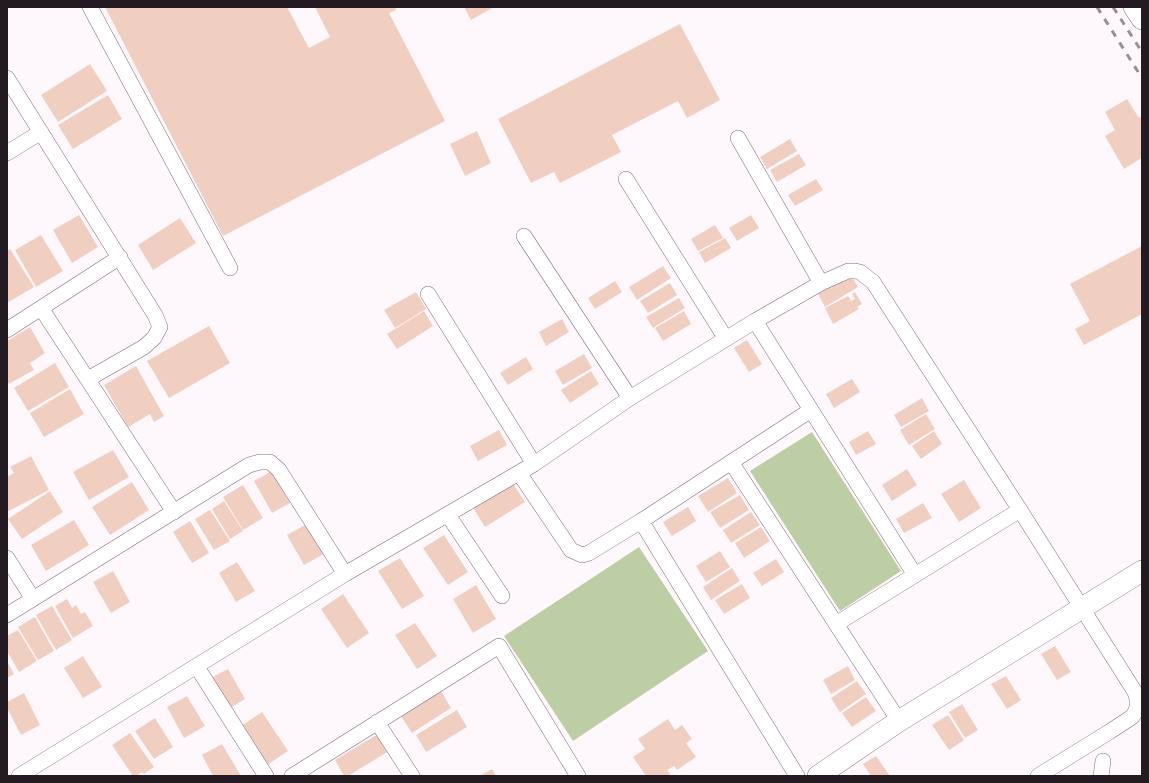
<!DOCTYPE html>
<style>
body{margin:0}
#map{position:relative;width:1149px;height:783px;overflow:hidden;background:#fef8fd;font-family:"Zilla Slab",serif}
canvas{display:block}
.frame{position:absolute;inset:0;border:8px solid #231a22;pointer-events:none}
</style>
<div id="map">
<canvas width="1149" height="783"></canvas>
<div class="frame"></div>
</div>
<script>
const ctx = document.querySelector('canvas').getContext('2d');
ctx.lineJoin = 'round';
function paint(path, color) {
  ctx.fillStyle = color;
  ctx.fill(path, 'evenodd');
}
function toPath(rows) {
  const path = new Path2D();
  for (const r of rows) {
    path.moveTo(r[0], r[1]);
    for (let i = 2; i < r.length; i += 2) path.lineTo(r[i], r[i + 1]);
  }
  return path;
}
function strokePath(path, color, width, dash) {
  ctx.strokeStyle = color;
  ctx.lineWidth = width;
  ctx.lineCap = dash ? 'butt' : 'round';
  ctx.setLineDash(dash || []);
  ctx.stroke(path);
}
const green = toPath([
 [812,432,901,571,840,611,750,471],
 [639,547,708,651,573,741,504,636]
]);
const building = toPath([
 [105,7,287,7,309,48,330,37,315,7,395,7,396,10,389,13,445,121,223,236],
 [464,7,494,7,471,20],
 [680,24,720,100,687,118,678,101,612,135,621,152,560,183,554,172,531,183,498,119],
 [90,64,107,91,58,122,41,95],
 [108,95,122,119,73,149,58,125],
 [1127,99,1139,118,1142,116,1142,158,1124,169,1105,136,1115,130,1105,112],
 [477,131,491,163,465,176,450,144],
 [790,139,797,151,767,169,760,157],
 [799,154,806,165,777,182,770,170],
 [816,179,823,190,795,206,788,195],
 [79,215,98,247,72,263,53,230],
 [751,215,759,228,737,241,729,228],
 [180,218,196,243,153,270,138,245],
 [715,225,723,238,698,251,691,239],
 [41,235,63,271,36,287,15,250],
 [725,238,731,248,705,263,699,252],
 [1142,246,1142,314,1084,345,1075,329,1090,321,1070,284],
 [10,249,34,287,7,303,7,251],
 [663,266,671,278,637,300,629,287],
 [850,273,858,287,825,307,817,292],
 [615,281,622,292,595,309,588,298],
 [670,283,677,295,648,313,640,301],
 [416,292,426,309,395,328,384,310],
 [855,292,862,304,857,307,859,309,833,324,825,308,848,296,851,301,855,299,852,294],
 [679,298,685,308,653,328,646,317],
 [424,311,433,326,397,349,387,334],
 [684,311,691,324,663,341,655,328],
 [562,319,569,332,546,346,539,332],
 [209,326,230,363,169,398,147,361],
 [30,327,45,353,30,363,34,370,9,384,7,381,7,341],
 [747,340,762,364,749,372,734,348],
 [584,354,592,368,563,385,555,371],
 [526,357,533,369,508,385,500,373],
 [55,363,69,387,28,411,14,388],
 [136,366,164,416,154,422,150,414,128,427,104,385],
 [591,371,599,384,570,403,561,390],
 [852,379,860,392,834,408,826,394],
 [70,389,84,414,44,437,30,413],
 [922,398,929,411,901,427,894,415],
 [926,414,935,429,909,445,900,430],
 [499,430,507,445,478,461,470,446],
 [868,431,876,444,856,455,849,442],
 [934,431,942,444,921,459,912,446],
 [113,450,129,477,89,500,73,472],
 [31,456,49,490,7,512,7,477,14,473,10,467],
 [907,469,917,485,892,501,882,485],
 [272,471,290,503,272,513,254,481],
 [728,478,737,493,708,512,698,496],
 [964,480,981,508,959,522,941,494],
 [132,482,149,510,110,535,92,507],
 [512,482,525,502,485,527,472,506],
 [243,485,263,518,243,530,223,497],
 [50,491,63,512,22,539,8,519],
 [740,495,749,510,720,528,710,512],
 [224,501,243,531,230,539,212,509],
 [923,503,932,518,904,533,896,519],
 [688,507,696,521,672,536,663,522],
 [210,510,230,541,214,550,195,519],
 [751,512,760,525,731,543,723,530],
 [74,520,89,545,46,571,31,545],
 [190,521,209,553,192,563,173,532],
 [307,524,324,554,304,565,287,535],
 [761,527,770,541,744,558,735,543],
 [444,535,468,572,448,585,423,548],
 [720,551,730,567,706,582,696,566],
 [400,558,424,596,402,609,378,571],
 [776,559,784,572,762,586,753,573],
 [237,562,255,591,236,602,219,573],
 [732,568,740,581,711,600,703,587],
 [113,571,130,602,111,613,93,582],
 [742,584,750,598,724,614,715,600],
 [476,585,496,619,473,633,453,599],
 [343,594,369,633,347,648,321,609],
 [67,599,72,608,76,605,81,614,85,612,93,626,73,638,55,606],
 [52,606,72,640,56,650,36,615],
 [35,617,54,651,38,660,18,627],
 [415,623,437,656,417,669,395,635],
 [18,630,37,661,19,672,7,651,7,636],
 [1055,646,1071,672,1057,680,1041,654],
 [83,656,102,687,83,698,64,668],
 [7,661,14,674,7,678],
 [848,666,855,680,831,694,823,680],
 [228,669,245,699,227,710,209,679],
 [1006,676,1021,700,1007,709,991,684],
 [857,681,866,694,840,712,831,698],
 [441,691,451,708,412,733,401,716],
 [24,693,40,725,21,735,7,708,7,702],
 [187,696,205,726,184,738,167,707],
 [866,697,876,711,852,727,842,713],
 [962,704,978,730,965,738,949,712],
 [457,710,467,727,426,752,416,735],
 [262,712,288,751,267,765,241,726],
 [948,715,964,740,949,750,932,725],
 [155,718,173,747,154,759,135,731],
 [668,719,675,730,682,725,692,739,686,743,696,757,677,770,674,766,667,770,670,774,668,776,646,776,633,757,645,749,638,739],
 [130,733,154,767,144,774,142,772,136,776,133,776,112,745],
 [378,734,389,751,348,776,344,776,335,760],
 [222,744,241,776,213,776,202,755],
 [876,756,890,776,871,776,863,764],
 [492,769,496,776,480,776]
]);
const street = toPath([
 [90,7,230,268],
 [7,78,155,315,160,327,154,338,144,347,88,379],
 [738,138,821,283],
 [7,153,41,132],
 [626,179,726,339],
 [524,236,630,398],
 [428,294,534,464],
 [41,308,174,512],
 [755,321,915,575],
 [7,330,120,257],
 [731,462,899,721],
 [519,473,571,550,582,555,589,553,641,521,811,410],
 [448,515,502,596],
 [641,521,797,776],
 [7,558,33,599],
 [7,615,249,465,260,462,270,462,279,470,345,574],
 [836,624,1020,510],
 [197,667,266,776],
 [377,722,412,776],
 [19,776,345,574,534,464,630,398,755,321,821,283,848,271,855,271,860,272,873,282,1020,510,1135,692,1138,702,1136,711,1132,717,1109,732,1038,776],
 [292,776,499,646,578,776],
 [1101,776,1103,761]
]);
const secondary = toPath([
 [1134,7,1142,19],
 [818,776,899,721,1142,571]
]);
const rail = toPath([
 [1097,7,1142,78],
 [1113,7,1142,52]
]);
paint(green, '#bdcea5');
paint(building, '#f0cfc0');
strokePath(street, '#80687d', 16);
strokePath(secondary, '#80687d', 22);
strokePath(street, '#fff', 15);
strokePath(secondary, '#fff', 21);
strokePath(rail, '#979096', 3, [7, 7]);
</script>
